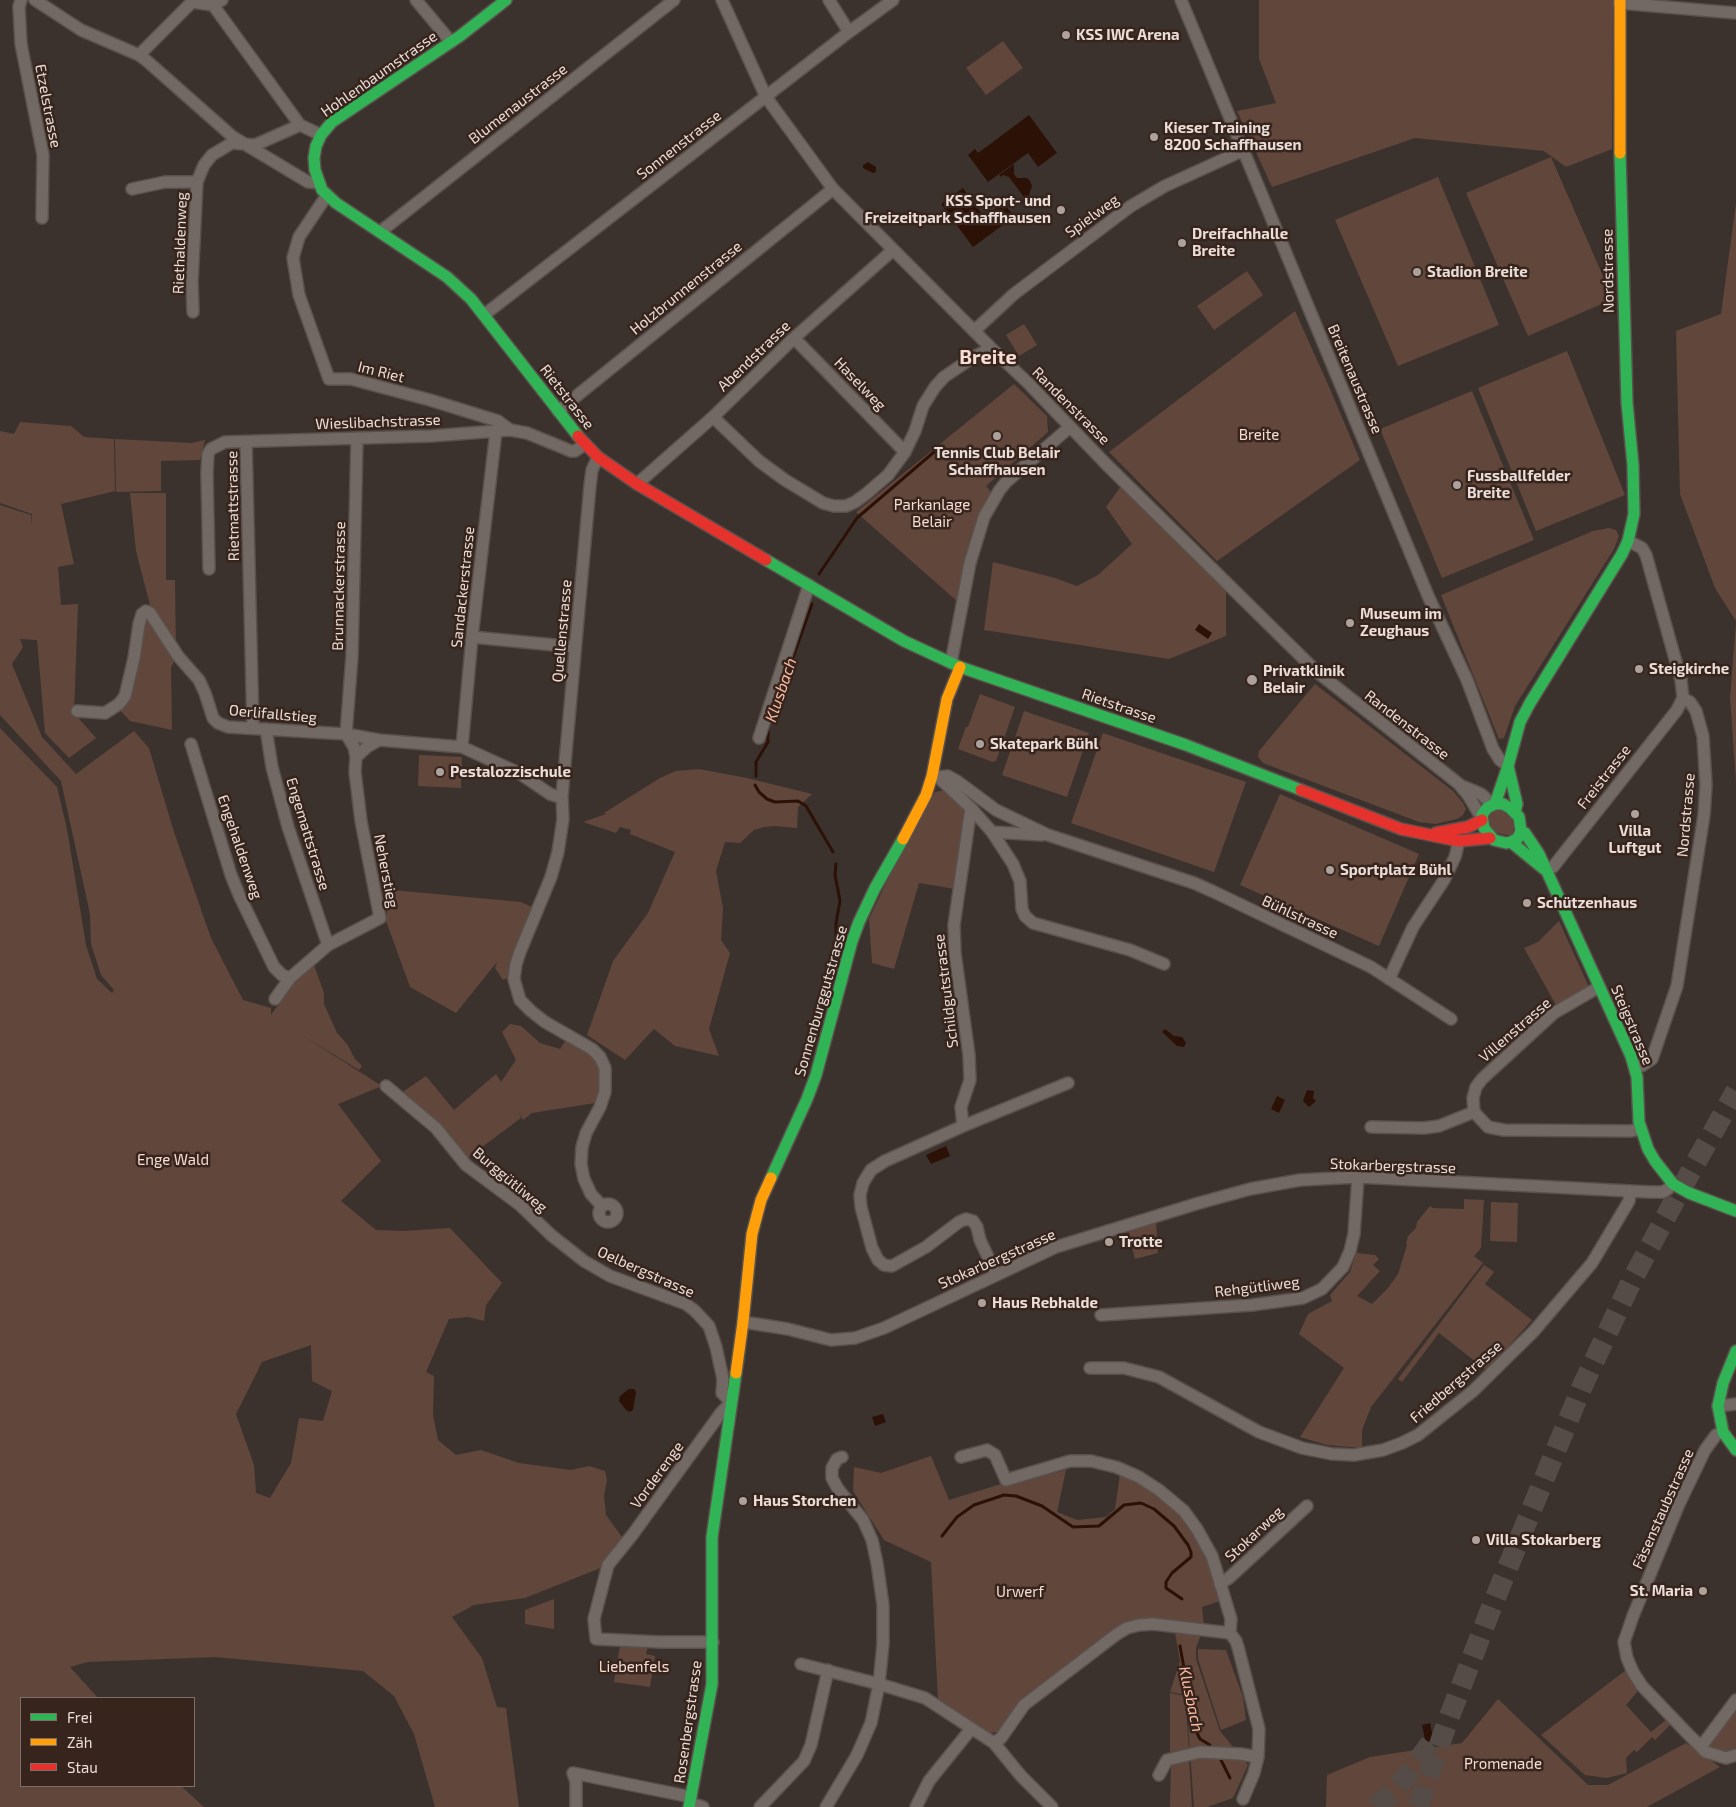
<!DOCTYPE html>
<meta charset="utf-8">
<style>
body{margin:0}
#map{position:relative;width:1736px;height:1807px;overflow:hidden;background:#3c322d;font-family:"Exo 2",sans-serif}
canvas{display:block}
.legend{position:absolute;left:20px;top:1697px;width:175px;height:90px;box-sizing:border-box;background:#37251d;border:1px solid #7f6f68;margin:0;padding:6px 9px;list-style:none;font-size:15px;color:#eaddd8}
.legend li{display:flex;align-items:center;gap:10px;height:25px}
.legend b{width:25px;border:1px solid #7f6f68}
</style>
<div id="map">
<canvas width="1736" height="1807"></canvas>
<ul class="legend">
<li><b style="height:6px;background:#30b455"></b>Frei</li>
<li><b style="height:6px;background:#ff9f0a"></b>Zäh</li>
<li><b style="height:6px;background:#e5322d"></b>Stau</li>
</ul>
</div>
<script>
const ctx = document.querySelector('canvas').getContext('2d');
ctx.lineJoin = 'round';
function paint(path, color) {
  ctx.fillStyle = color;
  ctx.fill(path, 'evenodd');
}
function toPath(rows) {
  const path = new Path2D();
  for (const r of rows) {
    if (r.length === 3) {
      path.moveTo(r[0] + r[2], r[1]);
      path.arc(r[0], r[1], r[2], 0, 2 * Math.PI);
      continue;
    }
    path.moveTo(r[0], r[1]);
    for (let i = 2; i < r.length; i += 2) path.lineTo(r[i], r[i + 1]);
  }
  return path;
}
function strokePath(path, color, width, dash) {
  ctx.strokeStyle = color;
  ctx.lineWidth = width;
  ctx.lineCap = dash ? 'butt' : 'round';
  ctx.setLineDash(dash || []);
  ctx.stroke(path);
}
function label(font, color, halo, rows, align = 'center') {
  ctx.font = font + ' "Exo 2",sans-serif';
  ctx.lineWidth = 5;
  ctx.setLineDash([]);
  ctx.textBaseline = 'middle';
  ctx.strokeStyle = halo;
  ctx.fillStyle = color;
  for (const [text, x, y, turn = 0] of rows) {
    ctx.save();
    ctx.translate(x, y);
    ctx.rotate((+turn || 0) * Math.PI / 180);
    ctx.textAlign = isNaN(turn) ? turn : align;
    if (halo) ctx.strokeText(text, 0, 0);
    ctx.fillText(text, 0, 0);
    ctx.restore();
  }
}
const green = toPath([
 [1259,0,1613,0,1612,149,1566,167,1544,151,1415,138,1272,187,1237,111,1276,103,1259,59],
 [1003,41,1023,68,986,95,966,68],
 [1551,157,1613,299,1528,336,1466,193],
 [1438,177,1499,325,1398,366,1335,220],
 [1736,203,1736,621,1715,588,1680,494,1676,331,1721,314],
 [1247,271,1263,295,1214,330,1197,306],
 [1295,311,1330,389,1360,460,1217,561,1109,452],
 [1024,324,1037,345,1019,356,1006,335],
 [1567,351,1625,495,1536,531,1478,388],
 [1014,384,1047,416,1048,432,986,486,991,492,981,517,958,602,856,512],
 [1472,391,1534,540,1442,578,1380,429],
 [20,422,71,426,84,437,114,439,115,491,61,504,74,564,58,567,61,605,78,604,74,713,96,738,69,758,45,733,37,640,20,639,23,647,12,664,42,737,76,774,134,731,149,748,173,829,211,938,185,945,211,938,243,1000,271,1008,271,1015,296,980,314,965,324,993,324,1004,337,1033,347,1044,355,1059,362,1066,359,1070,300,1034,382,1086,338,1104,381,1161,341,1201,376,1230,404,1231,450,1228,502,1283,486,1305,484,1321,468,1317,449,1319,426,1372,434,1376,433,1415,438,1440,456,1455,481,1450,519,1463,571,1470,589,1466,605,1471,607,1480,604,1496,606,1515,622,1537,608,1565,525,1598,474,1605,452,1617,482,1658,497,1707,506,1708,519,1807,435,1807,414,1734,394,1696,363,1671,215,1657,88,1662,70,1667,98,1698,21,1698,21,1786,181,1786,204,1807,0,1807,0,728,57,787,67,829,86,945,97,979,112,993,114,990,101,975,91,944,90,914,61,781,0,715,0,505,31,515,31,525,32,514,0,503,0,431,14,434],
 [311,1345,312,1381,332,1391,323,1421,299,1418,291,1463,270,1498,256,1493,254,1465,236,1414,262,1362],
 [115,439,192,443,205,440,200,460,161,461,161,491,116,492],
 [1124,482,1226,582,1226,636,1169,659,984,630,993,562,1055,578,1077,586,1098,575,1132,544,1106,507],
 [130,493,166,493,166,580,175,580,176,657,171,667,172,730,130,721,117,707,141,625,150,605,136,551],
 [1609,528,1616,530,1619,536,1614,549,1515,706,1504,738,1499,739,1441,595,1593,531],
 [1736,623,1736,782,1730,698],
 [1315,684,1453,791,1463,803,1466,809,1463,815,1457,819,1436,824,1419,822,1263,763,1258,757,1259,751],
 [980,694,1015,707,996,761,994,761,993,762,958,749,966,727,968,727],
 [1024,711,1089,733,1067,797,1002,775],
 [1103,733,1246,782,1214,872,1071,823],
 [419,755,462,757,461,788,418,786],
 [699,769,747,778,812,794,798,807,797,828,774,826,764,827,754,830,740,843,725,842,716,871,723,908,721,940,730,953,709,1029,719,1056,675,1046,654,1029,625,1060,587,1035,613,961,648,913,675,852,630,834,631,830,620,827,616,833,583,822,606,814,604,813,660,778,676,771],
 [945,790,964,809,960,863,955,889,919,883,894,969,872,963,869,919,887,881,935,792],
 [1280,794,1419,854,1379,946,1240,885],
 [1499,809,1516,820,1512,836,1492,832,1488,815],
 [382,889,521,902,532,907,512,961,511,976,503,980,495,968,497,962,456,1013,410,987,385,918,387,912],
 [1559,921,1589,987,1556,1005,1524,948,1538,942],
 [510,1024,521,1026,540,1043,560,1049,566,1040,593,1055,600,1069,601,1087,595,1103,532,1113,523,1120,519,1113,521,1118,466,1159,401,1093,426,1076,454,1110,496,1074,501,1082,516,1060,502,1032],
 [1464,1199,1484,1200,1481,1248,1474,1256,1483,1263,1371,1407,1362,1430,1362,1448,1327,1445,1300,1437,1344,1368,1299,1334,1308,1314,1332,1301,1330,1295,1350,1272,1356,1253,1375,1255,1379,1259,1373,1265,1380,1271,1357,1296,1372,1304,1388,1288,1398,1274,1407,1245,1406,1244,1408,1236,1416,1228,1417,1222,1430,1206,1433,1208,1464,1209],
 [1491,1202,1518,1203,1517,1242,1490,1241],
 [1156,1221,1158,1253,1135,1259,1128,1230],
 [1484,1265,1494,1272,1485,1284,1532,1320,1506,1349,1485,1369,1439,1333,1402,1382,1398,1379],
 [931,1456,949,1500,1001,1484,1012,1484,1066,1470,1057,1512,1077,1520,1106,1517,1115,1509,1120,1474,1147,1486,1172,1504,1194,1530,1207,1556,1220,1601,1202,1607,1204,1626,1196,1648,1196,1659,1220,1731,1248,1765,1233,1798,1207,1807,1194,1807,1186,1695,1170,1692,1180,1661,1173,1621,1145,1619,1126,1622,1112,1631,1016,1706,999,1732,989,1733,938,1700,931,1562,884,1540,853,1491,854,1467,881,1473],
 [554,1599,554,1629,525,1624,525,1610],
 [620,1645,648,1645,646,1654,655,1656,650,1687,614,1682],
 [1198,1649,1226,1650,1243,1697,1246,1720,1221,1730,1198,1659],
 [1626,1670,1638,1691,1626,1705,1651,1732,1666,1720,1670,1725,1655,1740,1652,1737,1637,1752,1634,1750,1626,1758,1627,1773,1607,1778,1585,1775,1541,1735],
 [1170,1693,1185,1696,1189,1749,1170,1753],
 [1498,1699,1588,1785,1608,1785,1686,1743,1720,1767,1647,1807,1326,1807,1327,1775,1370,1757,1462,1743],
 [1736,1711,1736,1753,1715,1753,1708,1745],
 [1189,1759,1192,1807,1170,1807,1171,1763]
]);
const water = toPath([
 [1029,115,1057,153,1038,167,1028,153,988,182,968,155,975,149,978,153],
 [868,162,876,167,876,172,873,173,863,168,863,165],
 [1014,164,1014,174,1017,178,1027,178,1030,181,1032,186,1029,195,1036,205,1032,208,1009,177,1003,175,1001,177,999,175],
 [963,188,984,217,1004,203,1014,217,973,247,941,204],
 [1199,624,1212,633,1208,639,1195,630],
 [1165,1029,1174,1036,1182,1037,1186,1043,1184,1047,1177,1046,1162,1032],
 [1307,1090,1314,1091,1313,1098,1316,1101,1309,1107,1303,1101],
 [1277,1096,1285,1100,1279,1113,1271,1109],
 [946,1146,950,1156,931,1164,926,1155],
 [629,1389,634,1389,636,1392,633,1410,630,1412,626,1410,619,1401,620,1396],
 [883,1414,886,1422,875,1426,872,1417],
 [1430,1723,1434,1743,1426,1744,1422,1725]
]);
const stream = toPath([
 [819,574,857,518,934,452],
 [772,716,812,604],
 [756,776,756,762,768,742,768,728],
 [755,785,759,792,767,799,775,802,798,801,806,806,833,852],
 [836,864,835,875,840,901,836,923,836,935],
 [834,943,838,954],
 [942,1536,957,1517,974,1505,1004,1495,1016,1496,1042,1506,1073,1527,1099,1526,1124,1505,1141,1503,1154,1509,1174,1526,1188,1545,1191,1552,1191,1557,1172,1573,1166,1582,1166,1588,1182,1599],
 [1180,1646,1195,1729,1200,1739,1210,1745],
 [1220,1758,1230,1778]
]);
const highwayTunnel = toPath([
 [1375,1807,1395,1791,1434,1739],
 [1418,1807,1447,1723,1492,1606,1581,1389,1632,1280,1677,1196,1736,1091]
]);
const street = toPath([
 [21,0,19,7,21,44,43,155,42,218],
 [35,0,81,30,139,55,147,61,233,137,308,182,319,183],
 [416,0,451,42],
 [722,0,766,97,833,189,991,348,1027,382,1107,465,1316,671,1459,784,1468,795,1478,812,1482,815],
 [829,0,849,32],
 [1181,0,1429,598,1467,680,1493,749,1500,760,1508,766],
 [1619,3,1736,13],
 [213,5,300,125,321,135],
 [139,55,192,2,213,5,222,0],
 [132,189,165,182,197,182],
 [327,195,299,237,293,258,299,295,329,379,351,379,430,400,498,421,510,430],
 [380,232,674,0],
 [193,312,192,282,197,182,204,165,212,155,232,143,255,145,300,125],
 [484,315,849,32,893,0],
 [974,331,1014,294,1131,206,1165,186,1244,150],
 [794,338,905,452],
 [558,411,833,189],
 [713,417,759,461,785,480,823,503,834,506,846,506,855,502,866,494,888,475,905,452,915,431,923,406,935,387,944,377,972,358,991,348],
 [246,442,253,728],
 [598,457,592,470,590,486,562,796,563,819,558,852,551,877,520,952,516,964,514,979,520,1000,531,1011,545,1022,592,1049,600,1057,605,1068,605,1092,600,1107,586,1133,582,1147,581,1164,584,1179,591,1194,602,1206],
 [637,484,713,417,794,338,893,250],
 [209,569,207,473,208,454,211,449,225,442,431,436,510,430,527,433,571,451,575,451,585,444],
 [472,637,575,647],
 [951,663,970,563,984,517,999,491,1006,482,1070,427],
 [77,711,105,713,119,704,125,696,134,658,139,624,142,614,146,611,150,613,178,656,199,680,205,693,213,718,218,723,228,727,346,734,379,740,462,747,519,773,550,794,556,796,562,796],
 [266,729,272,767,288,827,328,945],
 [759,738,809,585],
 [191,744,231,875,240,897,274,967,282,975,290,978],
 [462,747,472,637,496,431],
 [356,757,354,747,346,734,352,656,357,438],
 [936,777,948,776,957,781,996,810,1048,835,1194,883,1212,891,1371,967,1451,1019],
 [938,777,971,808,954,925,955,953,969,1055,970,1080,961,1107,963,1126,885,1161,871,1170,863,1183,860,1195,861,1207,872,1248,878,1260,884,1265,892,1266,926,1247,959,1222,966,1219,973,1221,977,1227,980,1240,996,1274],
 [1462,786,1481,794,1492,804],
 [971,808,992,832,1013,864,1020,881,1022,909,1025,916,1033,923,1130,950,1164,964],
 [992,832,1042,835],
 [1546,870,1553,867,1677,710,1683,698,1681,680,1646,555,1642,548,1628,541],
 [1389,979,1413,927,1444,880,1455,857,1459,841],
 [1599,987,1554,1013,1482,1079,1476,1087,1473,1098,1474,1112,1488,1127,1504,1130,1630,1131,1641,1129],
 [275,999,290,978,328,945,380,918,361,821,355,772,356,757,367,747,379,740],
 [1636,1068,1643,1065,1652,1059,1677,986,1704,815,1706,785,1703,736,1696,711,1690,702,1683,698],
 [386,1086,436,1128,466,1165,520,1205,551,1235,584,1261,610,1276,686,1304,695,1311,709,1326,716,1347,723,1379,722,1393,731,1402,720,1414,633,1534,608,1565,594,1619,596,1639,660,1642,713,1642],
 [963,1126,1068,1083],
 [1371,1127,1424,1128,1439,1126,1474,1112],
 [608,1213,9],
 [1101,1315,1252,1305,1303,1298,1322,1289,1343,1267,1350,1251,1354,1234,1358,1177],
 [743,1322,788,1329,831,1340,855,1338,884,1328,1056,1247,1199,1203,1250,1189,1300,1180,1358,1177,1649,1192,1663,1192,1668,1189,1673,1184],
 [1090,1368,1124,1368,1159,1377,1259,1432,1302,1448,1332,1454,1354,1455,1383,1450,1402,1443,1418,1435,1473,1391,1534,1331,1592,1263,1629,1201,1630,1191],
 [1718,1406,1736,1404],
 [1723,1432,1716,1435,1705,1450,1679,1504,1633,1616,1624,1642,1627,1658,1633,1672,1642,1686,1687,1733,1706,1752,1726,1758,1736,1755],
 [961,1457,987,1450,995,1455,1006,1480,1070,1461,1091,1461,1116,1467,1139,1477,1159,1490,1184,1511,1197,1529,1212,1556,1231,1619,1230,1633],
 [1220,1584,1229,1578,1307,1506],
 [801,1664,879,1684,925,1698,994,1743,1021,1776,1052,1807],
 [994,1743,1001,1738,1024,1705,1117,1634,1127,1628,1139,1625,1153,1624,1230,1633,1236,1641,1238,1647,1259,1729,1258,1757,1254,1773,1243,1799],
 [1701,1747,1736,1700],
 [1159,1775,1167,1760,1200,1752,1241,1754,1258,1757],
 [690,1803,703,1807],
 [576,1807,576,1782,573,1773,691,1797],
 [760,1807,804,1761,811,1745,828,1670],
 [826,1807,857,1755,871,1723,879,1684,883,1644,883,1605,877,1563,872,1540,863,1520,838,1489,832,1478,832,1468,837,1459,842,1457],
 [916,1807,929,1781,971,1729]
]);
const fast = toPath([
 [506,0,460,36,332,122,321,135,316,146,314,158,315,170,322,190,336,203,447,277,471,299,578,436],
 [766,560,904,641,960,667,1186,745,1301,790],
 [1508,766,1517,804,1515,812],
 [1495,804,1508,766,1520,722,1530,703,1622,554,1628,541,1634,514,1633,465,1627,403,1620,153],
 [1495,804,1503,804,1510,808,1519,817,1521,831,1518,838,1511,842,1506,843,1494,840,1484,828,1482,815,1487,808,1495,804],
 [1521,831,1525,833,1539,854,1631,1056,1637,1077,1639,1122,1648,1149,1655,1161,1673,1184,1689,1193,1736,1211],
 [1511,842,1544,869],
 [771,1178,807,1099,816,1075,852,941,859,922,875,888,903,839],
 [1736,1351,1723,1383,1718,1406,1723,1432,1736,1450],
 [689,1807,712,1684,712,1537,736,1373]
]);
const slow = toPath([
 [1620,0,1620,153],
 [903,839,926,795,932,776,947,699,960,667],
 [736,1373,743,1322,752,1234,761,1200,771,1178]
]);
const jam = toPath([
 [578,436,598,457,637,484,766,560],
 [1301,790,1401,829,1459,841,1490,838],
 [1436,833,1468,827,1482,820]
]);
const markers = [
 [1066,35,5,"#ada19c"],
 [1154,137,5,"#ada19c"],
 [1061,210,5,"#ada19c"],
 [1182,243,5,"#ada19c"],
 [1417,272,5,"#ada19c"],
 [997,436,5,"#ada19c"],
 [1457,485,5,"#ada19c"],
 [1350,623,5,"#ada19c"],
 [1639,669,5,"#ada19c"],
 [1252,680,6,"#ada19c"],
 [980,744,5,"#ada19c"],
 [440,772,5,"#ada19c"],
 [1635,814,5,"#ada19c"],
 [1330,870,5,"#ada19c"],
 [1527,903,5,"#ada19c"],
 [1109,1242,5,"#ada19c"],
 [982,1303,5,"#ada19c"],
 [743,1501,5,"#ada19c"],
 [1476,1540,5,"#ada19c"],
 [1703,1591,5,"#ada19c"]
];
const poiNames = [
 ["KSS IWC Arena",1076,35],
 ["Kieser Training",1164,128],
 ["8200 Schaffhausen",1164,145],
 ["KSS Sport- und",1051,201,"right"],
 ["Freizeitpark Schaffhausen",1051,218,"right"],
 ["Dreifachhalle",1192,234],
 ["Breite",1192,251],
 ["Stadion Breite",1427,272],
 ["Tennis Club Belair",997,453,"center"],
 ["Schaffhausen",997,470,"center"],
 ["Fussballfelder",1467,476],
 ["Breite",1467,493],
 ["Museum im",1360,614],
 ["Zeughaus",1360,631],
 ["Steigkirche",1649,669],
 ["Privatklinik",1263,671],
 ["Belair",1263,688],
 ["Skatepark Bühl",990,744],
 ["Pestalozzischule",450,772],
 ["Villa",1635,831,"center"],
 ["Luftgut",1635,848,"center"],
 ["Sportplatz Bühl",1340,870],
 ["Schützenhaus",1537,903],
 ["Trotte",1119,1242],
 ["Haus Rebhalde",992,1303],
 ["Haus Storchen",753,1501],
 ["Villa Stokarberg",1486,1540],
 ["St. Maria",1693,1591,"right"]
];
const streetNames = [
 ["Hohlenbaumstrasse",379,74,-35],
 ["Blumenaustrasse",518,104,-38],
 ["Etzelstrasse",48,106,79],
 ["Sonnenstrasse",679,145,-38],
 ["Spielweg",1092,216,-36],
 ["Riethaldenweg",180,243,-88],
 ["Nordstrasse",1608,271,-91],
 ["Holzbrunnenstrasse",686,288,-39],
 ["Abendstrasse",754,356,-44],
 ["Im Riet",381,372,14],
 ["Breitenaustrasse",1355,379,67],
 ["Haselweg",860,384,46],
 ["Rietstrasse",567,397,52],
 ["Randenstrasse",1071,406,45],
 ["Wieslibachstrasse",378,422,-2],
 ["Rietmattstrasse",233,506,-91],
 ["Brunnackerstrasse",339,586,-89],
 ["Sandackerstrasse",463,587,-84],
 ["Quellenstrasse",562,631,-85],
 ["Rietstrasse",1119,706,19],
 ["Oerlifallstieg",273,714,5],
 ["Randenstrasse",1407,725,38],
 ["Freistrasse",1604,777,-52],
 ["Nordstrasse",1686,815,-85],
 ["Engemattstrasse",308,834,73],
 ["Engehaldenweg",240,847,71],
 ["Neherstieg",386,871,79],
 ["Bühlstrasse",1300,917,25],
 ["Schildgutstrasse",946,991,-97],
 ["Sonnenburggutstrasse",821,1001,-74],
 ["Steigstrasse",1632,1025,67],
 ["Villenstrasse",1515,1030,-41],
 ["Stokarbergstrasse",1393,1166,2],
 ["Burggütliweg",510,1180,40],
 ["Stokarbergstrasse",997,1259,-24],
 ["Oelbergstrasse",646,1272,24],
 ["Rehgütliweg",1257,1287,-7],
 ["Friedbergstrasse",1456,1382,-41],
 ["Vorderenge",657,1475,-54],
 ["Fäsenstaubstrasse",1663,1509,-66],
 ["Stokarweg",1254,1534,-43],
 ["Rosenbergstrasse",688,1722,-82]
];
const parkNames = [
 ["Breite",1259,435],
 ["Parkanlage",932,505],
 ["Belair",932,522],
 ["Enge Wald",173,1160],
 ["Urwerf",1020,1592],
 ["Liebenfels",634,1667],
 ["Promenade",1503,1764]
];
const waterNames = [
 ["Klusbach",781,690,-71],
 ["Klusbach",1191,1699,78]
];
const districtNames = [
 ["Breite",988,357]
];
paint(green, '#61463c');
paint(water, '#2c1107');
strokePath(stream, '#2c1107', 3);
strokePath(highwayTunnel, '#564c47', 21, [21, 11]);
strokePath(street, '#5a514d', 14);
strokePath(fast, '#5a514d', 14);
strokePath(slow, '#5a514d', 14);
strokePath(jam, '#5a514d', 14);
strokePath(street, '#726965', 11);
strokePath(fast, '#30b455', 11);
strokePath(slow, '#ff9f0a', 11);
strokePath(jam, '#e5322d', 11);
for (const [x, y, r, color] of markers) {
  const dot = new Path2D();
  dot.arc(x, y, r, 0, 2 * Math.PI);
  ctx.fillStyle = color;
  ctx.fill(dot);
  strokePath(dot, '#37251d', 2);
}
label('bold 15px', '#eaddd8', '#37251d', poiNames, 'left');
label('15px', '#eaddd8', '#37251d', streetNames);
label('15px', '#f7dcd2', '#37251d', parkNames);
label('italic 16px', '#fcbda4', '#37251d', waterNames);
label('bold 20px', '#f7ddd3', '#37251d', districtNames);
</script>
